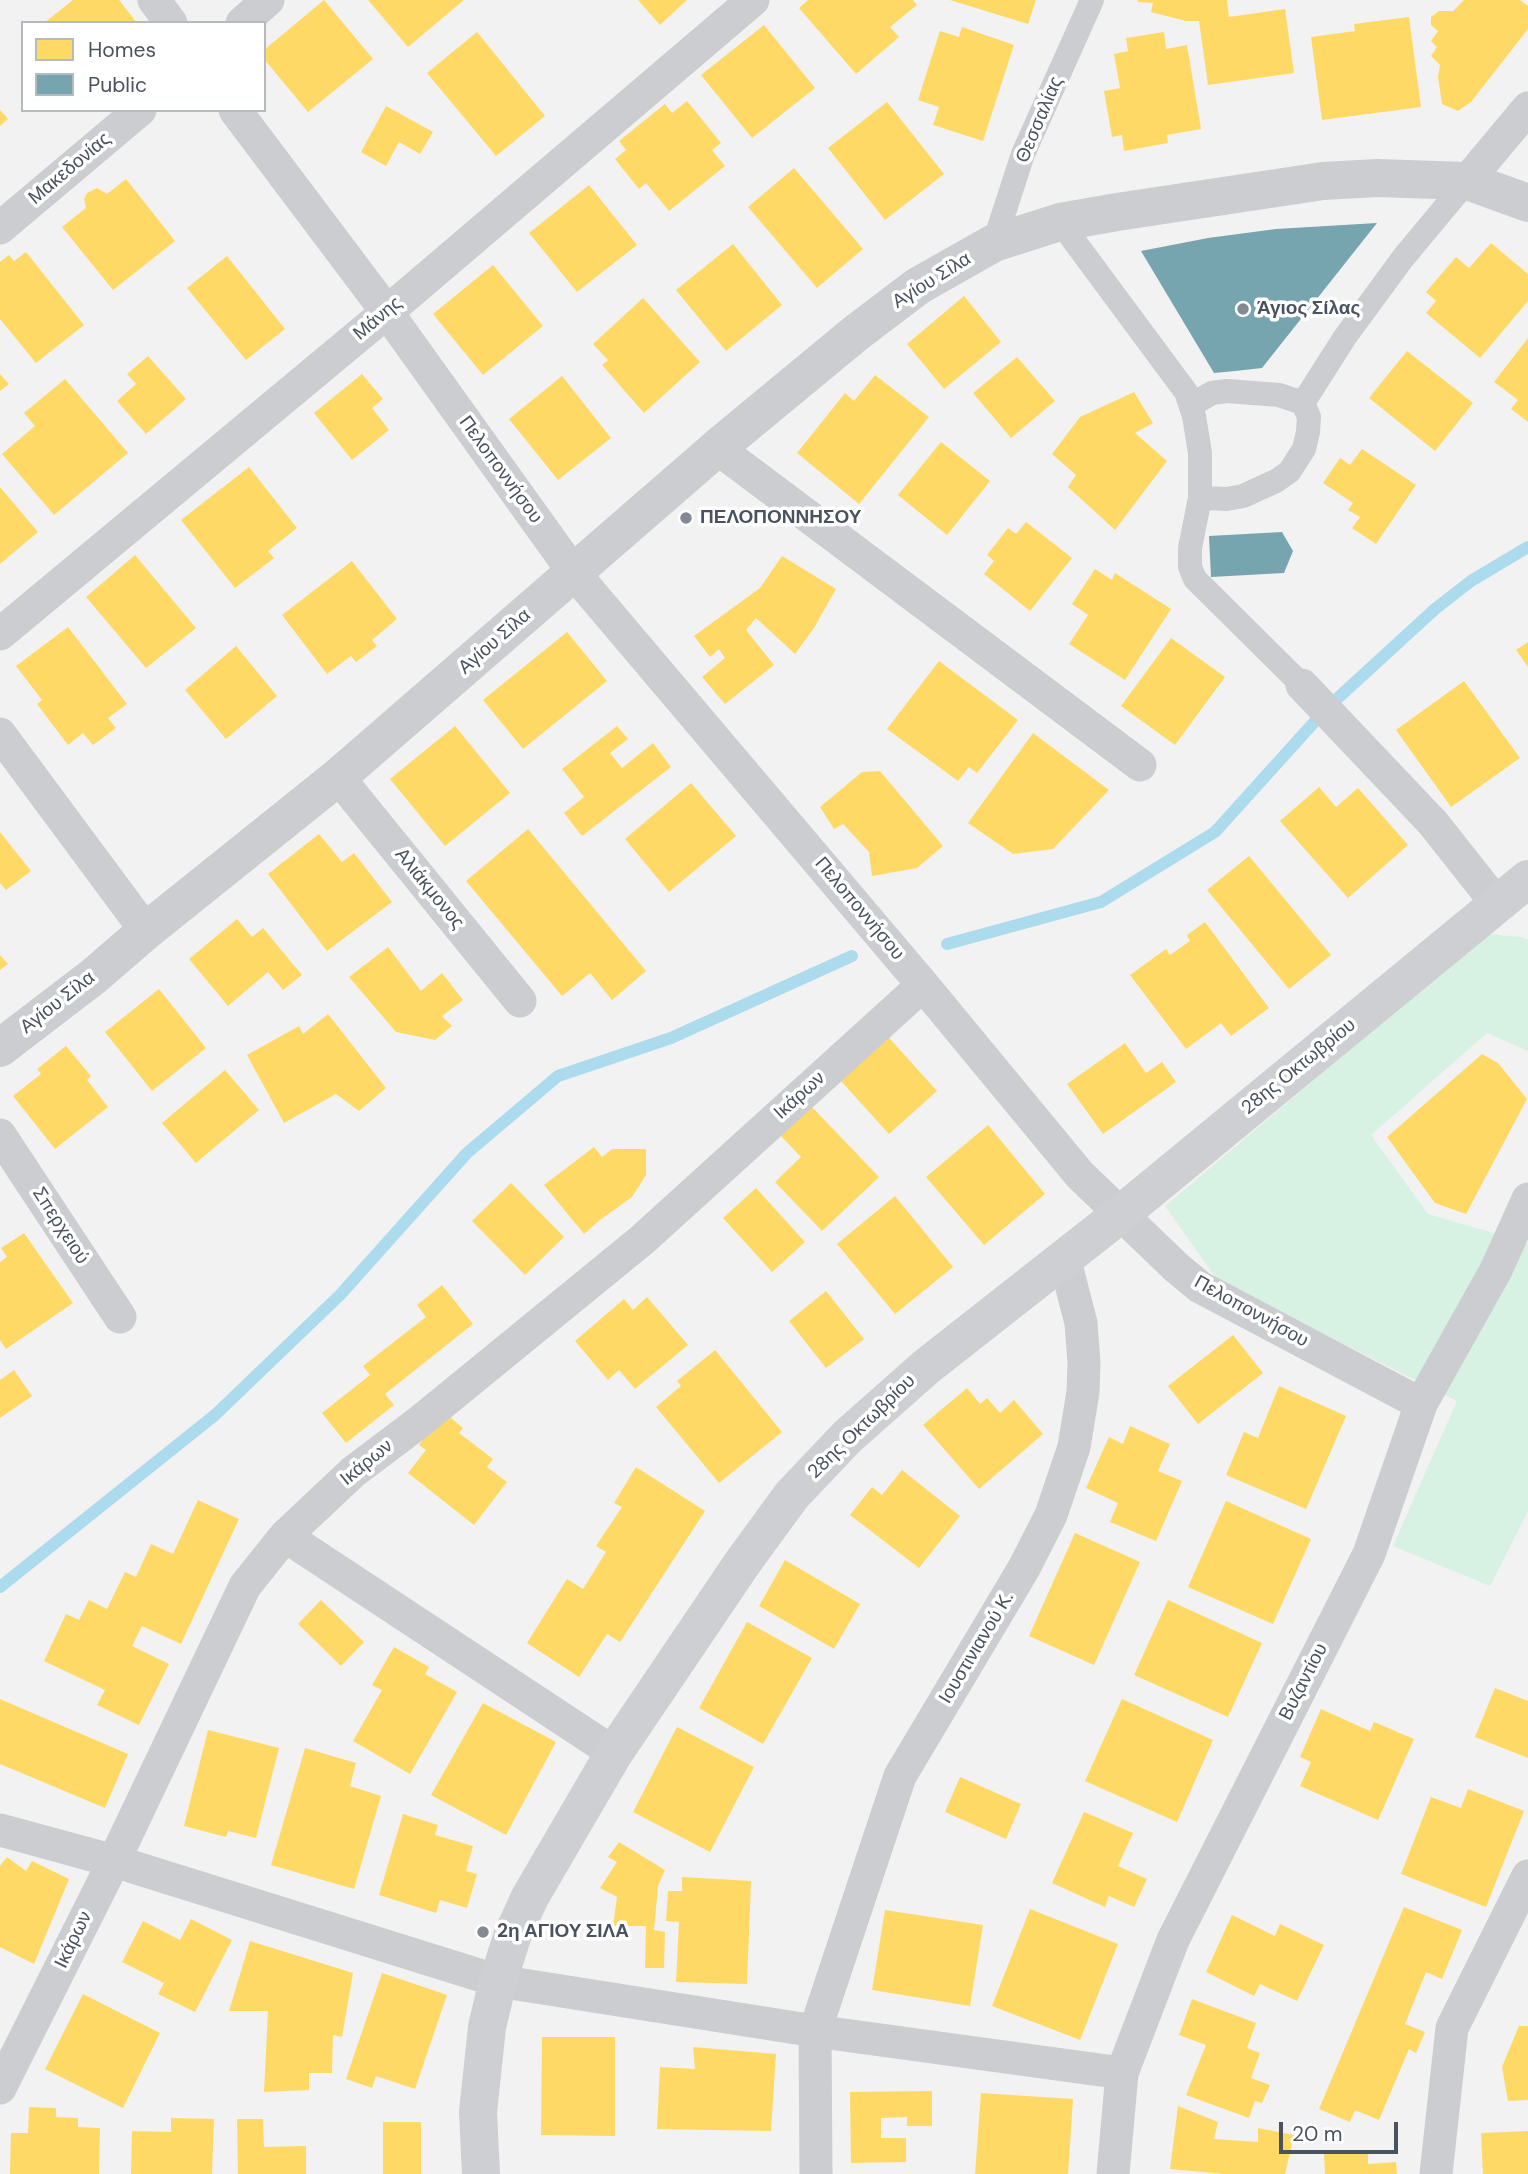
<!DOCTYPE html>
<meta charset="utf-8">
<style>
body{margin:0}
#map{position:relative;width:1528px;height:2174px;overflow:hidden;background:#f2f2f2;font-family:"DM Sans",sans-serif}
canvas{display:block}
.legend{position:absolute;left:21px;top:21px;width:245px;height:91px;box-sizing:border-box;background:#fff;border:2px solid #b6babf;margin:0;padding:9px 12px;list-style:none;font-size:21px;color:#49525f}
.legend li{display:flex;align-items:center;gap:14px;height:35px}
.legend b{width:35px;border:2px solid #b6babf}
.scale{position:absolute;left:1279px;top:2122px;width:119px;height:32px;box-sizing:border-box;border:4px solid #49525f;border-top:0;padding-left:9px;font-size:21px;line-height:24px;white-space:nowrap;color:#49525f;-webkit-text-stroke:5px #fff;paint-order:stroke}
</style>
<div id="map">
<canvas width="1528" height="2174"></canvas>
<ul class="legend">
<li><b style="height:19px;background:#ffd966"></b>Homes</li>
<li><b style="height:19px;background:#76a5af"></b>Public</li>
</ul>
<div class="scale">20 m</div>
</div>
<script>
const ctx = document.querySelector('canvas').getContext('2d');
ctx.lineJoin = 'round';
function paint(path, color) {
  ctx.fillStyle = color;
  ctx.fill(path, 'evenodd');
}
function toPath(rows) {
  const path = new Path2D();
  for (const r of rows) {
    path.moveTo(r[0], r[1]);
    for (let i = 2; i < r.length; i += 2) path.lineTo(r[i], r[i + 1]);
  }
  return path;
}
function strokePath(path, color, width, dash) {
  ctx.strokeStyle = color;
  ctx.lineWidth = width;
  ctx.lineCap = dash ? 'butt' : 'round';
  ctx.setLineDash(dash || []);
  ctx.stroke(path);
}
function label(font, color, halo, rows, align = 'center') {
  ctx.font = font + ' "DM Sans",sans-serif';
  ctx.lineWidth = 7;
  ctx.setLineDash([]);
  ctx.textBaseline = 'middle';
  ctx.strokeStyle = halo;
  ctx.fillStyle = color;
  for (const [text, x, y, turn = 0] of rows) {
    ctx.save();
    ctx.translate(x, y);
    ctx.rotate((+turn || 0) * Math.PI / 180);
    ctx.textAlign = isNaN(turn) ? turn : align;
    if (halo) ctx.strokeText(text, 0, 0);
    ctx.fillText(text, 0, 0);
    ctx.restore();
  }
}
const green = toPath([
 [1487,934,1522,937,1528,940,1528,1051,1487,1033,1371,1135,1428,1214,1528,1243,1528,1511,1490,1586,1393,1546,1457,1401,1218,1281,1165,1206]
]);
const homes = toPath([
 [73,0,119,0,137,23,44,23],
 [324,0,373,59,308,112,264,59,264,50],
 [368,0,464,0,408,47],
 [638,0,687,0,660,25],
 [808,0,913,0,917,5,890,27,899,37,856,74,799,8],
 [950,0,1036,0,1028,24],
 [1138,0,1227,0,1229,17,1285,9,1294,73,1208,85,1199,21,1186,21,1151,12,1153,3,1138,2],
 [1464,0,1520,0,1528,6,1528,29,1471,102,1458,111,1442,104,1438,77,1440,65,1431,56,1437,47,1431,41,1438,31,1431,25,1431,17,1439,11,1453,11],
 [1409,17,1421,107,1322,120,1311,37,1355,31,1354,24],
 [764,25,815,88,752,138,701,75],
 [962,27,1014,45,983,141,933,125,939,107,918,100,940,31,959,37],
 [477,32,545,116,496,156,427,73],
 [1164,32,1166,49,1187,45,1201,129,1167,135,1168,143,1124,151,1122,135,1112,137,1104,91,1120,88,1114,54,1128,51,1126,38],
 [687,101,721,143,712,150,725,166,669,211,646,183,639,189,615,159,626,150,619,141,665,104,672,113],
 [887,102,944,174,885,220,828,148],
 [386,106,433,132,420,154,399,142,386,166,361,152],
 [0,110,8,119,0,126],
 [794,168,863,249,817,288,748,207],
 [126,179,175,241,113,290,62,227,86,208,84,199,87,193,97,188,107,194],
 [589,185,637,245,577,292,529,233],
 [1491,243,1528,274,1528,301,1480,358,1426,313,1436,301,1426,292,1456,257,1469,268],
 [733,244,782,305,726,351,676,290],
 [26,252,84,325,36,363,0,319,0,262,9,255,14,261],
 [227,256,285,329,246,360,187,288],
 [493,265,543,326,483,375,433,314],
 [964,296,1001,342,944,389,907,344],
 [643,298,700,362,644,413,602,365,608,360,593,344],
 [1528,338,1528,422,1511,409,1518,400,1494,382],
 [1407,351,1473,403,1435,451,1369,398],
 [148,356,186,399,146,434,117,401,136,384,127,374],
 [1017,357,1055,401,1011,438,973,393],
 [0,374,9,384,0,391],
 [362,374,383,399,372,408,389,430,352,460,314,413],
 [875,375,929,417,859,504,797,453,845,393,854,401],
 [562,376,611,438,558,480,509,419],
 [65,379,128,453,54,515,2,454,35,426,24,413],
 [1134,392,1153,423,1135,433,1167,461,1115,530,1068,487,1076,475,1052,454,1080,417],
 [941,442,990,481,947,535,898,495],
 [1362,449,1416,485,1376,544,1352,528,1360,517,1348,510,1353,503,1323,483,1340,458,1350,465],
 [249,467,297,528,268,551,274,558,235,588,181,520],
 [0,487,38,532,0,564],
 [1026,522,1072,558,1030,611,984,574,994,561,987,555,1008,528,1016,534],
 [135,555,196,628,146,668,86,597],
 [782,556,836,589,814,628,795,654,756,618,746,630,774,665,725,704,702,677,725,658,719,649,710,657,694,636,760,588],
 [352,561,397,619,372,640,377,646,356,662,351,656,327,674,282,615],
 [1095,569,1112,580,1115,573,1171,609,1125,680,1069,644,1088,615,1072,604],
 [68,627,127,704,108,718,116,728,93,745,83,733,68,745,37,704,42,700,16,666],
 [567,632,607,681,523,749,483,700],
 [1171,638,1225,677,1175,745,1121,706],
 [1528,642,1528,667,1516,650],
 [236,646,277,696,226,739,185,690],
 [939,661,1018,720,977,773,969,767,958,781,887,729],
 [1464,681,1520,758,1451,807,1396,730],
 [455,726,510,793,445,846,390,779],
 [617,726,628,739,610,753,622,768,653,743,671,767,582,836,564,813,584,797,562,769],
 [1033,733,1109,790,1053,849,1013,854,968,823],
 [880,771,943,846,917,868,872,876,869,852,843,824,834,829,820,807,862,772],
 [691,783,736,836,669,892,625,839],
 [1319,787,1336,807,1358,788,1408,845,1348,898,1280,821],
 [528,829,646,971,612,1000,590,973,562,996,466,881],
 [0,832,31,871,6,890,0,883],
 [319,834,342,862,354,853,392,902,327,951,268,874],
 [1249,856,1331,955,1289,989,1207,890],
 [237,919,252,937,263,928,302,975,283,990,268,972,228,1006,189,959],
 [1205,922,1269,1008,1231,1036,1221,1023,1186,1049,1130,975,1166,949,1170,955,1190,941,1187,935],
 [388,947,421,991,442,973,463,1000,442,1016,452,1026,435,1040,396,1032,349,977],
 [0,955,8,964,0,970],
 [159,989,206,1048,152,1091,105,1032],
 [328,1014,386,1088,359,1111,336,1094,284,1123,247,1055,299,1026,303,1034],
 [882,1030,937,1091,889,1134,840,1080],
 [1125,1043,1146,1073,1162,1062,1176,1082,1103,1134,1067,1084],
 [66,1046,91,1076,87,1080,108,1107,55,1149,13,1096,41,1074,37,1069],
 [1482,1054,1498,1063,1527,1099,1466,1214,1435,1203,1387,1137],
 [225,1070,259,1110,196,1163,162,1123],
 [811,1106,879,1177,822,1231,775,1182,801,1157,780,1135],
 [988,1125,1045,1194,984,1245,926,1177],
 [594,1147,602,1157,612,1149,646,1149,646,1175,632,1197,600,1220,584,1234,544,1185],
 [511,1183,564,1237,525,1275,472,1221],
 [756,1188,805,1242,772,1272,723,1218],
 [895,1196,953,1267,895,1314,837,1244],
 [24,1233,73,1303,6,1349,0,1340,0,1262,7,1257,1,1248],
 [442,1285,473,1324,385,1394,394,1405,346,1443,322,1413,370,1375,363,1366,426,1317,417,1305],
 [826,1291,864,1339,826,1368,789,1321],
 [647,1297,688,1345,635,1389,619,1370,608,1380,575,1341,624,1299,633,1310],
 [1233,1335,1263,1373,1198,1424,1168,1386],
 [715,1350,782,1432,719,1483,656,1407,681,1386,677,1381],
 [14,1370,32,1396,0,1418,0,1380],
 [1279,1386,1346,1416,1306,1509,1226,1475,1244,1432,1258,1438],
 [967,1388,980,1404,987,1398,1000,1413,1014,1400,1043,1434,979,1489,923,1425],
 [444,1412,463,1428,459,1433,493,1459,487,1467,507,1482,474,1525,408,1473,426,1450,419,1445],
 [1130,1426,1170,1444,1158,1471,1182,1481,1156,1541,1110,1522,1118,1503,1086,1488,1109,1437,1123,1444],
 [636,1467,705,1511,620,1642,607,1634,579,1677,527,1643,567,1579,583,1589,606,1552,596,1546,622,1507,614,1503],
 [902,1470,960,1516,919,1568,850,1515,872,1487,882,1495],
 [198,1500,239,1519,181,1644,142,1626,132,1646,169,1664,139,1725,97,1705,105,1690,44,1661,66,1614,79,1620,89,1600,107,1609,125,1572,136,1577,151,1544,173,1554],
 [1226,1501,1311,1539,1273,1624,1188,1587],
 [1075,1533,1140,1562,1094,1665,1029,1636],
 [785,1560,860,1604,834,1649,759,1606],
 [321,1600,364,1642,341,1666,298,1624],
 [1168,1600,1262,1643,1228,1717,1134,1675],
 [747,1622,812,1658,763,1744,699,1708],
 [394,1647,429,1667,425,1674,457,1692,410,1774,353,1741,382,1690,372,1685],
 [1495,1688,1528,1701,1528,1758,1475,1737],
 [0,1699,128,1754,105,1808,0,1764],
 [1122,1699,1213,1740,1177,1822,1085,1781],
 [483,1703,556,1742,506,1835,431,1795],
 [1321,1709,1370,1731,1374,1722,1414,1739,1378,1820,1300,1786,1311,1762,1300,1757],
 [677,1727,754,1767,710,1852,633,1812],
 [208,1730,279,1748,256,1838,228,1831,226,1837,184,1826],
 [305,1748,356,1763,350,1786,381,1796,354,1889,271,1865],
 [960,1777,1021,1804,1006,1839,945,1812],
 [1468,1789,1524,1811,1486,1907,1401,1874,1431,1797,1461,1808],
 [1084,1812,1133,1833,1118,1866,1147,1879,1134,1907,1109,1896,1105,1907,1052,1883],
 [403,1814,438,1825,435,1835,473,1846,466,1871,477,1874,467,1908,440,1900,436,1913,379,1895],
 [619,1842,665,1870,658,1886,654,1930,665,1932,664,1968,645,1968,646,1926,613,1926,617,1897,600,1888,617,1862,608,1857],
 [7,1857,26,1871,32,1861,69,1879,34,1964,0,1947,0,1866],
 [682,1877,751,1881,747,1984,676,1982,679,1922,666,1921,668,1891,682,1891],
 [1404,1907,1462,1930,1442,1979,1426,1972,1405,2024,1425,2032,1416,2053,1409,2049,1379,2120,1355,2110,1350,2122,1319,2109],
 [1030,1909,1118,1944,1080,2040,992,2006],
 [885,1910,983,1925,970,2006,872,1990],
 [1232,1915,1275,1936,1280,1924,1324,1945,1297,2001,1260,1984,1254,1996,1206,1972],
 [191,1919,232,1940,195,2012,158,1994,164,1983,122,1962,143,1921,180,1940],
 [250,1941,353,1973,342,2037,333,2035,332,2073,309,2073,309,2090,264,2092,268,2011,229,2011],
 [382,1973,447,1995,415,2089,376,2076,372,2088,346,2079],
 [83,1994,160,2033,123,2108,45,2069],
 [1192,1999,1256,2023,1247,2048,1260,2053,1251,2078,1270,2085,1262,2103,1255,2101,1249,2118,1186,2095,1206,2045,1179,2035],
 [1519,2026,1528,2026,1528,2100,1508,2101,1502,2067],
 [542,2037,615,2037,615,2136,541,2135],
 [693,2047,776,2054,771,2131,657,2129,660,2067,695,2069],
 [932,2091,932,2126,907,2126,907,2117,881,2118,881,2138,906,2138,906,2162,851,2163,850,2092],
 [981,2093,1073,2099,1068,2174,975,2174],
 [1178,2106,1218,2122,1214,2139,1258,2142,1258,2128,1294,2135,1285,2174,1224,2174,1170,2169],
 [29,2107,56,2108,56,2117,78,2118,78,2127,100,2128,99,2174,10,2174,11,2133,28,2133],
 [171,2118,214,2119,212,2174,131,2174,132,2131,171,2132],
 [237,2119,263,2119,264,2147,306,2146,306,2174,238,2174],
 [383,2122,421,2122,421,2174,383,2174],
 [1528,2131,1528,2174,1483,2174,1481,2133],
 [1368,2152,1368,2164,1396,2162,1397,2174,1325,2174,1324,2154]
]);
const public = toPath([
 [1377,223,1262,368,1235,371,1214,373,1141,251,1208,238,1276,229],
 [1282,532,1293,551,1284,573,1211,577,1209,536]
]);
const stream = toPath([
 [947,944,1101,902,1215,832,1327,708,1435,609,1471,581,1528,547],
 [0,1587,215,1415,340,1295,467,1153,558,1076,671,1038,852,956]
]);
const pedestrian = toPath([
 [1060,222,1186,392,1194,416,1200,453,1200,498],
 [994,243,1023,154,1092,0],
 [1191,405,1212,393,1227,391,1279,395,1303,403],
 [1302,685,1195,579,1190,567,1190,548,1200,498,1227,499,1243,496,1276,481,1289,472,1304,449,1308,432,1309,417,1303,403,1345,337,1403,258,1467,181]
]);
const minor = toPath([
 [154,0,171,23],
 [242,23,268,0],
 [235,110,387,312,574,573,923,985,1080,1175,1177,1268,1200,1287,1421,1404],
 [1467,181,1528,108],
 [0,228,140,110],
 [717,448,1140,765],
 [0,634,387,312,753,0],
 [1302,685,1433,823,1497,904],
 [0,734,146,931],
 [338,777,520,1001],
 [0,1135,120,1317],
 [285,1536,614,1753],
 [0,1830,114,1861,498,1981,815,2031,1122,2073],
 [0,2088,114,1861,245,1586,285,1536,353,1472,418,1423,642,1240,923,985],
 [816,2174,815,2031,900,1776,1024,1568,1051,1515,1074,1447,1083,1392,1084,1363,1081,1323,1064,1257],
 [1113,2174,1122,2073,1173,1940,1369,1554,1421,1404,1496,1270,1528,1199],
 [1436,2174,1452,2028,1528,1876]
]);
const tertiary = toPath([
 [0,1048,94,976,146,931,338,777,717,448,856,333,918,286,994,243,1060,222,1117,212,1323,181,1377,178,1467,181,1528,203]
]);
const secondary = toPath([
 [481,2174,478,2112,487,2027,498,1981,513,1934,530,1897,614,1753,743,1562,792,1495,847,1437,926,1367,1122,1213,1528,879]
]);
const markers = [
 [1243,309,7,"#848a92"],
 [686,518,7,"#848a92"],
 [483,1932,7,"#848a92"]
];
const streetNames = [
 ["Θεσσαλίας",1040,120,-67],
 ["Μακεδονίας",70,169,-40],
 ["Αγίου Σίλα",932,281,-32],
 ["Μάνης",378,319,-40],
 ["Πελοποννήσου",500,470,54],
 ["Αγίου Σίλα",495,642,-41],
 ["Αλιάκμονος",429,889,51],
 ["Πελοποννήσου",859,909,50],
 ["Αγίου Σίλα",58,1003,-38],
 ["28ης Οκτωβρίου",1299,1067,-39],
 ["Ικάρων",800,1096,-42],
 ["Σπερχειού",60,1226,57],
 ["Πελοποννήσου",1251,1312,29],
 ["28ης Οκτωβρίου",862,1427,-44],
 ["Ικάρων",367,1463,-39],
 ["Ιουστινιανού Κ.",977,1648,-59],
 ["Βυζαντίου",1304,1682,-63],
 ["Ικάρων",74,1940,-64]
];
const poiNames = [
 ["Άγιος Σίλας",1257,309],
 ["ΠΕΛΟΠΟΝΝΗΣΟΥ",700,518],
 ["2η ΑΓΙΟΥ ΣΙΛΑ",497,1932]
];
paint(green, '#d7f1e3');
paint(homes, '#ffd966');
paint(public, '#76a5af');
strokePath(stream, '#acdbee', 12);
strokePath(pedestrian, '#cccdd0', 24);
strokePath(minor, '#cccdd0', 33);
strokePath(tertiary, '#cccdd0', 38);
strokePath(secondary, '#cdcfd3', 38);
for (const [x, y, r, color] of markers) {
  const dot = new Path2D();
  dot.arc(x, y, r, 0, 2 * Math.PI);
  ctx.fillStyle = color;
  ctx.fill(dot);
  strokePath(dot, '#fff', 2.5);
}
label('19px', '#49525f', '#fff', streetNames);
label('bold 19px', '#49525f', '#fff', poiNames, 'left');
</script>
